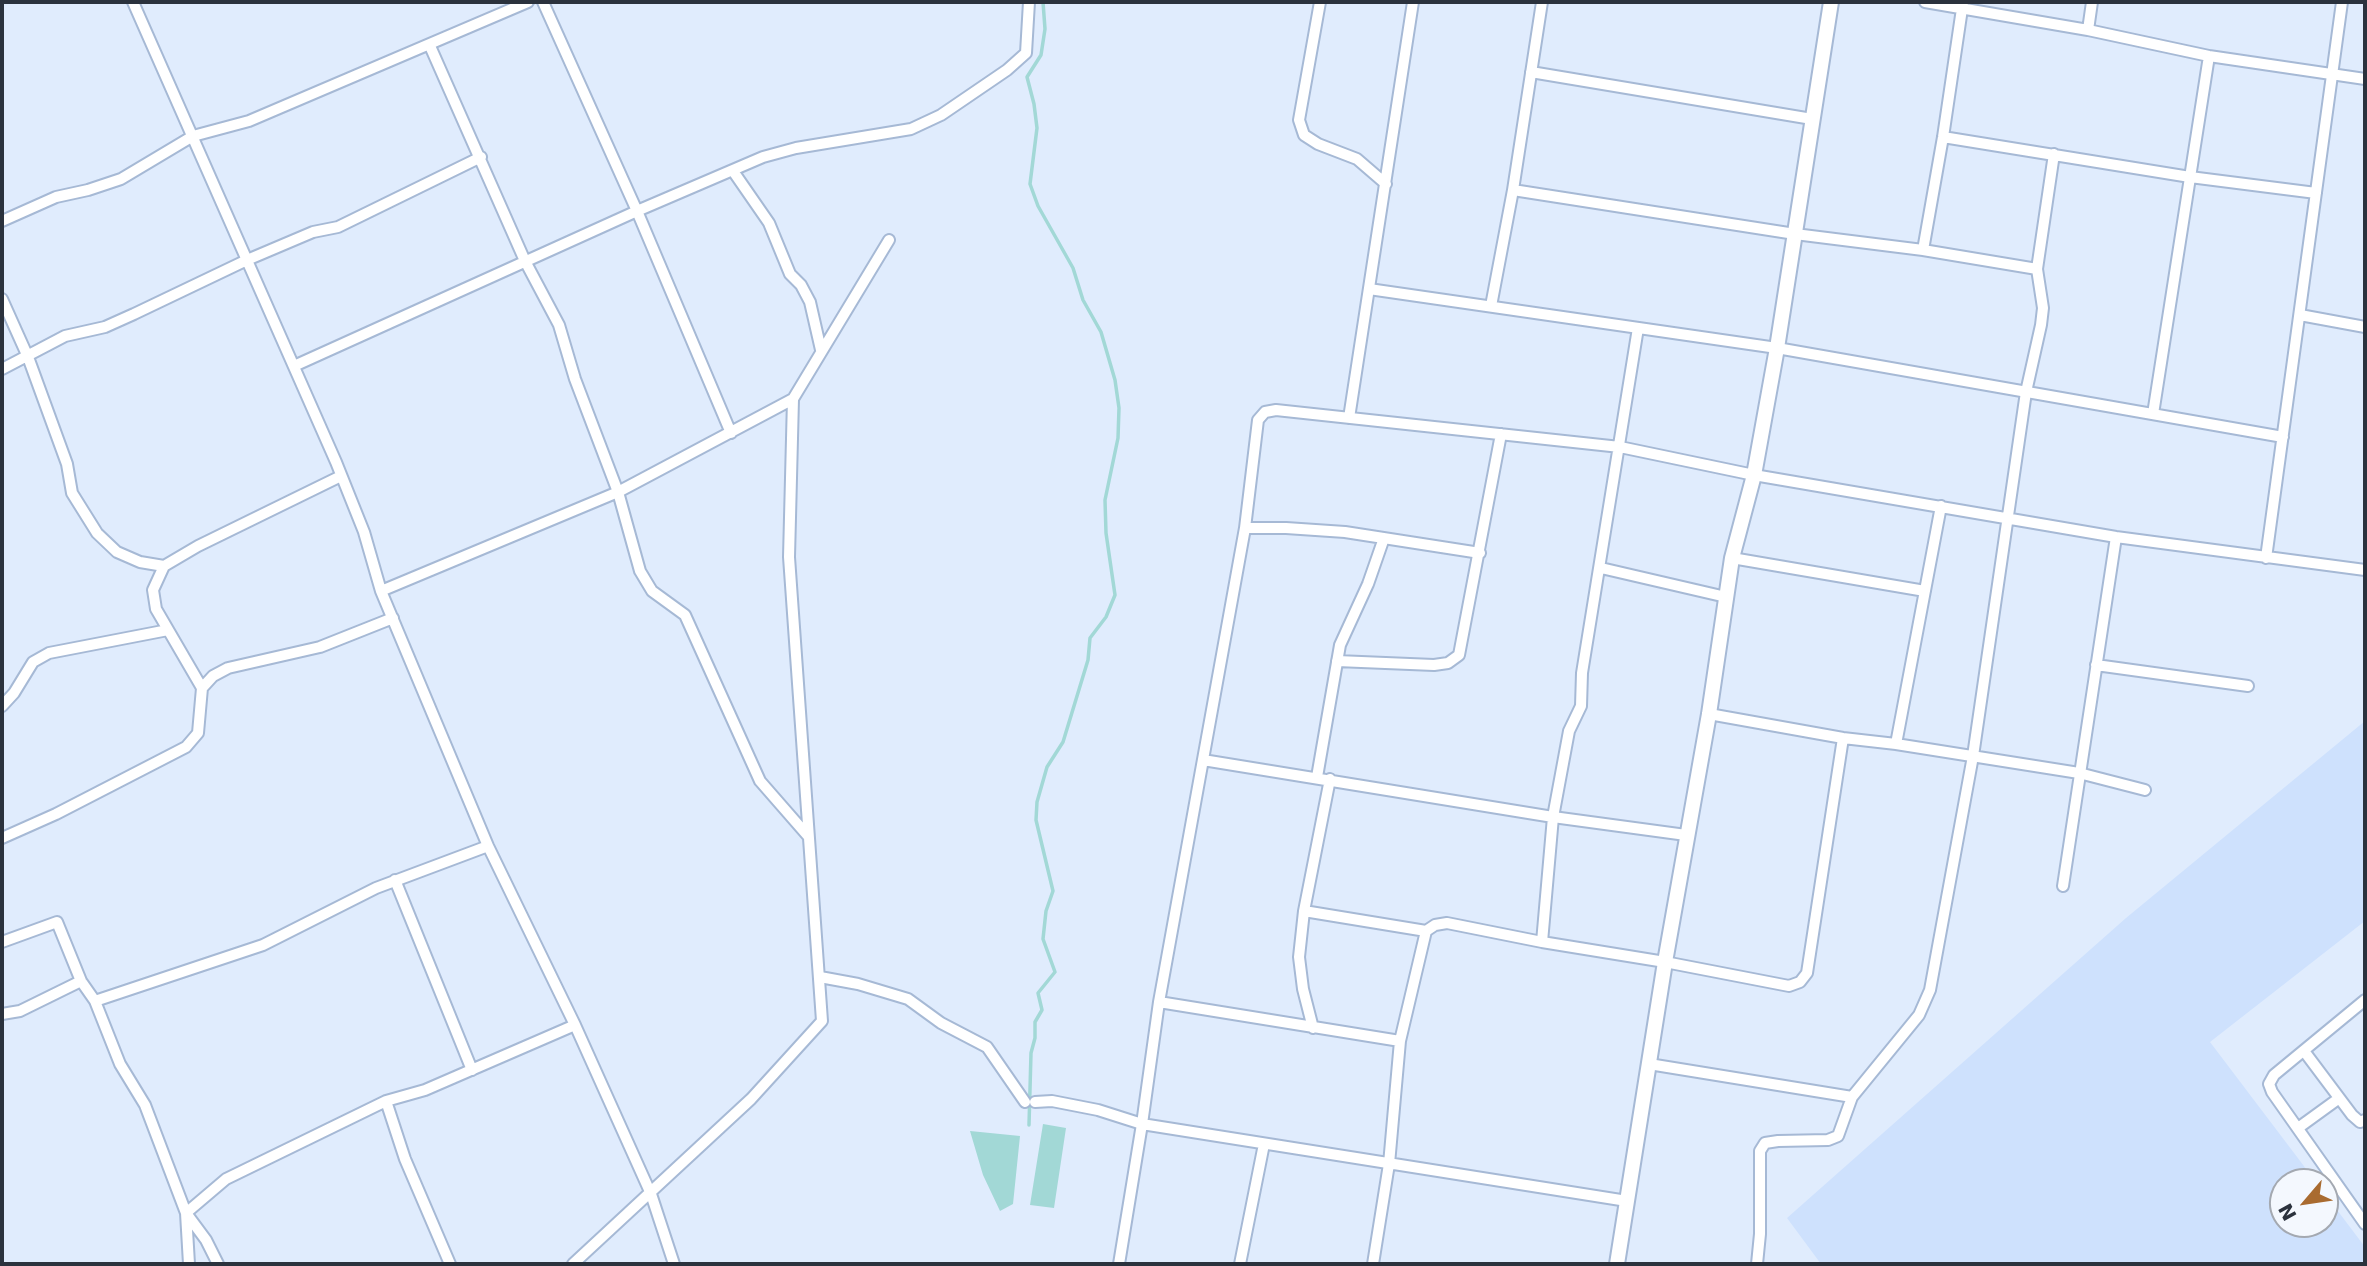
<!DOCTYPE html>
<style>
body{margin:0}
#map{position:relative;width:2367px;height:1266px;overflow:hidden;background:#e0ecfd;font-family:"DejaVu Sans",sans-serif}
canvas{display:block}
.frame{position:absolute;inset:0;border:4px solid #2b323d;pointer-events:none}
.north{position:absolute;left:2269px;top:1168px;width:70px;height:70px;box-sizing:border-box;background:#f4f8fe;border:2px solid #a4a9b1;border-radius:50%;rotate:241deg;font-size:19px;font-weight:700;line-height:28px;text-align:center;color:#2b323d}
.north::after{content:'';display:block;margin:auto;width:24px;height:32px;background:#a96b30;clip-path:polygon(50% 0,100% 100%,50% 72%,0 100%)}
</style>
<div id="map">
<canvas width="2367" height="1266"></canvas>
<div class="frame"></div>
<div class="north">N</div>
</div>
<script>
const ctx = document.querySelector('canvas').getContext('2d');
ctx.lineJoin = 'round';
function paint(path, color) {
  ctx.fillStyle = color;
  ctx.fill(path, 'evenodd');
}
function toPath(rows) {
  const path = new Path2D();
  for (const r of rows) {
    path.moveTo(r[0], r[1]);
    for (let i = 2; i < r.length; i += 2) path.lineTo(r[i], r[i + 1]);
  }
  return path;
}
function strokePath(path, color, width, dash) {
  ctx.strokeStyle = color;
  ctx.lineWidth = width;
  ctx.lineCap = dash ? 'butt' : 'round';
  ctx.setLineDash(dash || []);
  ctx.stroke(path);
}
const built = toPath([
 [2365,721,2365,921,2210,1042,2316,1182,2283,1182,2283,1224,2325,1224,2325,1194,2365,1247,2365,1264,1821,1264,1787,1218,2126,918]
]);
const water = toPath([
 [1043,1124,1066,1128,1054,1208,1030,1205],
 [970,1131,1020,1136,1013,1204,1000,1211,983,1175]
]);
const stream = toPath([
 [1029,1125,1031,1053,1035,1038,1035,1022,1042,1010,1038,993,1055,972,1043,939,1046,911,1053,891,1036,820,1037,802,1047,767,1063,742,1088,660,1090,638,1106,617,1115,595,1106,533,1105,500,1118,438,1119,408,1115,380,1101,332,1083,300,1073,268,1038,206,1030,184,1037,128,1034,104,1027,77,1041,55,1045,29,1043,2]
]);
const minor = toPath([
 [133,2,336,462,364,532,381,591,488,846,575,1025,651,1194,674,1264],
 [543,2,637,211,731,433],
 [1320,2,1299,120,1304,135,1318,144,1357,159,1386,184],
 [1925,2,2088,30,2209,56,2365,79],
 [2088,30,2092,2],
 [430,46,525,261,559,325,575,379,618,492,640,571,652,591,685,615,760,781,808,836],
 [1531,72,1812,119],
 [1943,137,2190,177,2316,193],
 [733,171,769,223,790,274,801,285,810,302,821,350],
 [1513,190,1795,234,1923,250,2037,269],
 [2,221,56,197,88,190,121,179,193,136,249,121,528,2],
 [1923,250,1943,137,1963,2],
 [1369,289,1777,348,2283,437],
 [2,299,28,357,67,464,72,493,97,533,117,552,140,562,164,566],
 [1491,306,1513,190,1542,2],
 [2300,315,2365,327],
 [294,366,637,211,763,157,796,148,911,129,941,115,1007,70,1026,53,1029,2],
 [2,369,65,336,105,327,134,314,247,260,313,232,338,227,481,157],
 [2153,414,2209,56],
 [1349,418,1413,2],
 [1245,528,1286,528,1345,532,1480,553],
 [1732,558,1925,591],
 [2266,558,2342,2],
 [1601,568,1726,597],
 [381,591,618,492,793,399],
 [1337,661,1434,665,1448,663,1459,655,1501,434],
 [2096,665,2248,686],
 [202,688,156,609,153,590,164,566,198,546,341,476],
 [2,706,14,693,33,662,49,653,168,630],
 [1709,714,1843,738,1896,744,2079,773,2145,790],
 [1896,744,1941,506],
 [1203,760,1553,817,1686,835],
 [1317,777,1340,645,1368,584,1384,538],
 [2,838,56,814,186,747,198,733,202,688,213,676,228,668,320,647,393,618],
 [395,880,472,1070],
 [2063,886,2116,537],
 [1304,911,1426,931],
 [2,942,57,922,81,981,95,1001,120,1064,145,1105,186,1213,206,1240,218,1264],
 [1542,942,1553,817,1569,731,1581,706,1582,673,1638,328],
 [820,977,858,984,908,999,941,1023,987,1047,1025,1102],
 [2365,1000,2274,1075,2269,1084,2272,1092,2365,1224],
 [95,1001,263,945,376,888,488,846],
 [1159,1002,1400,1041],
 [2,1014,20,1011,81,981],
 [1313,1028,1303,989,1299,957,1304,911,1330,779],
 [2304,1051,2352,1115,2360,1122,2365,1120],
 [1649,1064,1852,1097],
 [386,1101,405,1159,450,1264],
 [1035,1102,1052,1101,1098,1110,1142,1124,1627,1201],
 [2298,1128,2338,1099],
 [189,1264,186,1213,226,1179,386,1101,425,1090,575,1025],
 [573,1264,751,1099,822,1021,789,557,793,399,889,240],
 [1119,1264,1142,1124,1159,1002,1245,528,1258,420,1265,412,1276,410,1620,447,1754,475,2116,537,2365,570],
 [1240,1264,1264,1144],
 [1373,1264,1389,1164,1400,1041,1426,931,1435,925,1447,923,1542,942,1665,962,1789,986,1800,982,1807,973,1843,738],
 [1757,1264,1760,1234,1760,1151,1765,1143,1778,1141,1828,1140,1838,1136,1852,1097,1919,1015,1930,990,1973,756,2026,392,2041,325,2043,308,2037,269,2054,154]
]);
const tertiary = toPath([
 [1617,1264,1665,962,1709,714,1732,558,1754,475,1777,348,1831,2]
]);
paint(built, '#cee1fd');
paint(water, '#a2d8d6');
strokePath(stream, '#a2d8d6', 3.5);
strokePath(minor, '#a6b9d5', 14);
strokePath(tertiary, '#a6b9d5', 18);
strokePath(minor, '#fff', 10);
strokePath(tertiary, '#fff', 14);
</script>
